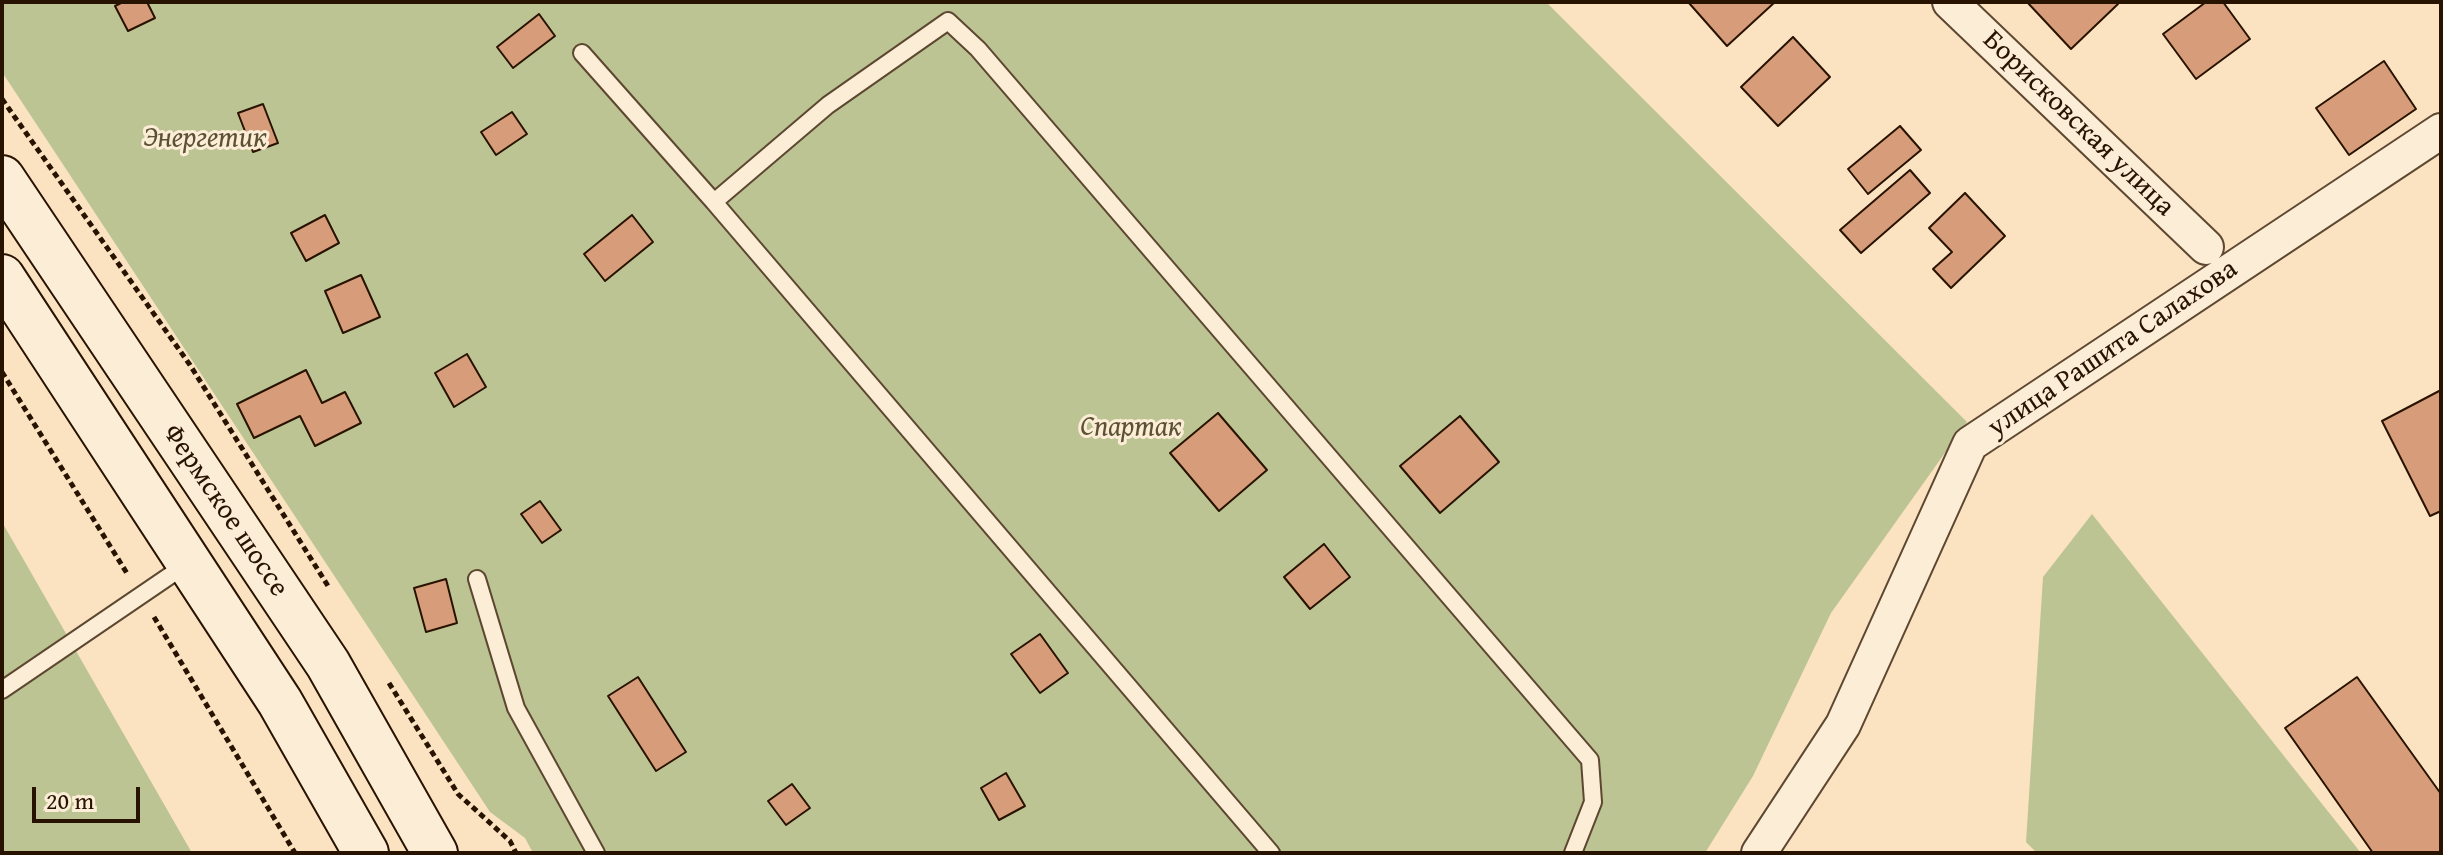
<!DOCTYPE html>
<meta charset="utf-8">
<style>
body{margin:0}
#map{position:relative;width:2443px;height:855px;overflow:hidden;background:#fbe3c2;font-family:"Gentium Book Plus",serif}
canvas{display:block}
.frame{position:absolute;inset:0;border:4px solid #281300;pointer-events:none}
.scale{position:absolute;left:32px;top:787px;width:108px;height:36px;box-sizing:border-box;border:4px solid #281300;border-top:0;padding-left:10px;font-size:24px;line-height:28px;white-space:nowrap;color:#281300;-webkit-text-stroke:6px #fcedd7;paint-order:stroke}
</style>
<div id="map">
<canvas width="2443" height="855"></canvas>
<div class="frame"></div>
<div class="scale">20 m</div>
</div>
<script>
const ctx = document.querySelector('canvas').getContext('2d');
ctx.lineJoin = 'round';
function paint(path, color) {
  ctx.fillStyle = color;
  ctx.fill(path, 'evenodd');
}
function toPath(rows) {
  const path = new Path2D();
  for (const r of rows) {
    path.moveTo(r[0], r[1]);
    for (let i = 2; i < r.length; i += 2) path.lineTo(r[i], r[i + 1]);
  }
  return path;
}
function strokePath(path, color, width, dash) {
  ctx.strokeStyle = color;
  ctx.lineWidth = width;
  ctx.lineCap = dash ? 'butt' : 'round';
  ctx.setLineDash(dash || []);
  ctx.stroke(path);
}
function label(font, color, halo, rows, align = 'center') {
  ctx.font = font + ' "Gentium Book Plus",serif';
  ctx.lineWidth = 6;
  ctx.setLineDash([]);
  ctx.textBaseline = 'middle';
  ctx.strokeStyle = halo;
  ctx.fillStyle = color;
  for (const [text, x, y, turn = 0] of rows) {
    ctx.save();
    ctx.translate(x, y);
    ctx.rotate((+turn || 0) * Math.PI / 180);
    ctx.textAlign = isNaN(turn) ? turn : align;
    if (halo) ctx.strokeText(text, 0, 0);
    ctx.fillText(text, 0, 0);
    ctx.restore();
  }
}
const green = toPath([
 [2,2,1546,2,1967,422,1831,613,1753,776,1705,853,533,853,525,838,490,812,2,72],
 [2092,514,2361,853,2037,853,2026,842,2043,577],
 [2,522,192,853,2,853]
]);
const building = toPath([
 [123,2,147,2,155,18,128,31,115,6,123,2],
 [1775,2,1727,46,1689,3,1689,2,1775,2],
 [2027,2,2116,2,2118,4,2071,49,2027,2],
 [2206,2,2223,2,2250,39,2196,79,2163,34,2206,2],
 [539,14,555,36,513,68,497,47,539,14],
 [1793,37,1830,77,1778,126,1741,87,1793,37],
 [2384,61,2416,109,2349,155,2316,108,2384,61],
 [263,104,278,143,253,152,238,113,263,104],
 [512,112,527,134,496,155,481,132,512,112],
 [1900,126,1921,150,1868,194,1848,169,1900,126],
 [1910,170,1930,193,1861,253,1840,230,1910,170],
 [1965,193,2005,236,1951,288,1933,269,1952,252,1929,228,1965,193],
 [325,215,339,243,306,261,291,233,325,215],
 [632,215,653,242,605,281,584,254,632,215],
 [361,275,380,317,343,333,325,291,361,275],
 [467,354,486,387,454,407,435,373,467,354],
 [306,370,322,403,345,392,361,423,315,446,300,416,254,438,237,404,306,370],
 [2441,390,2441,511,2430,516,2382,421,2441,390],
 [1218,413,1267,470,1219,511,1170,453,1218,413],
 [1460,416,1499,462,1440,513,1400,466,1460,416],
 [540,501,561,530,542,543,521,514,540,501],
 [1324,544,1350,577,1310,609,1284,577,1324,544],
 [446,579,457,623,426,632,414,588,446,579],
 [1040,634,1068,673,1040,693,1011,654,1040,634],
 [638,677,686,752,656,771,608,696,638,677],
 [2357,677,2441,794,2441,853,2373,853,2285,728,2357,677],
 [1006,773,1025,806,999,820,981,788,1006,773],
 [792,784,810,808,786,825,768,801,792,784]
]);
const path = toPath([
 [2,99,190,365,328,586],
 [2,372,128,575],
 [154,617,295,853],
 [389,683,458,794,510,841,516,853]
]);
const service = toPath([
 [582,53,714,202],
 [477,579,516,708,596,853],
 [2,690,187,564],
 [1271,853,714,202,828,105,948,21,978,49,1590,760,1593,802,1573,853]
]);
const minor = toPath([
 [1950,2,2206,247],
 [1759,853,1843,725,1970,444,2441,131]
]);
const secondary = toPath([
 [2,178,328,664,435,853],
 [2,277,280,702,366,853]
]);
const streetNames = [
 ["Борисковская улица",2078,124,44],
 ["улица Рашита Салахова",2113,349,-34],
 ["Фермское шоссе",225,511,56]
];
const parkNames = [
 ["Энергетик",205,139],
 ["Спартак",1131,428]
];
paint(green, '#bdc494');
paint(building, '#d79c7a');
strokePath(building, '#281300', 2);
strokePath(service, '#5d4730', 20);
strokePath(minor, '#5d4730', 38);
strokePath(secondary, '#281300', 48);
strokePath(path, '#281300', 5, [6, 4]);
strokePath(service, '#fcedd7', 16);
strokePath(minor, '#fcedd7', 34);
strokePath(secondary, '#fcedd7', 44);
label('28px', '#281300', '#fcedd7', streetNames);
label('italic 28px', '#5c5134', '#fcedd7', parkNames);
</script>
